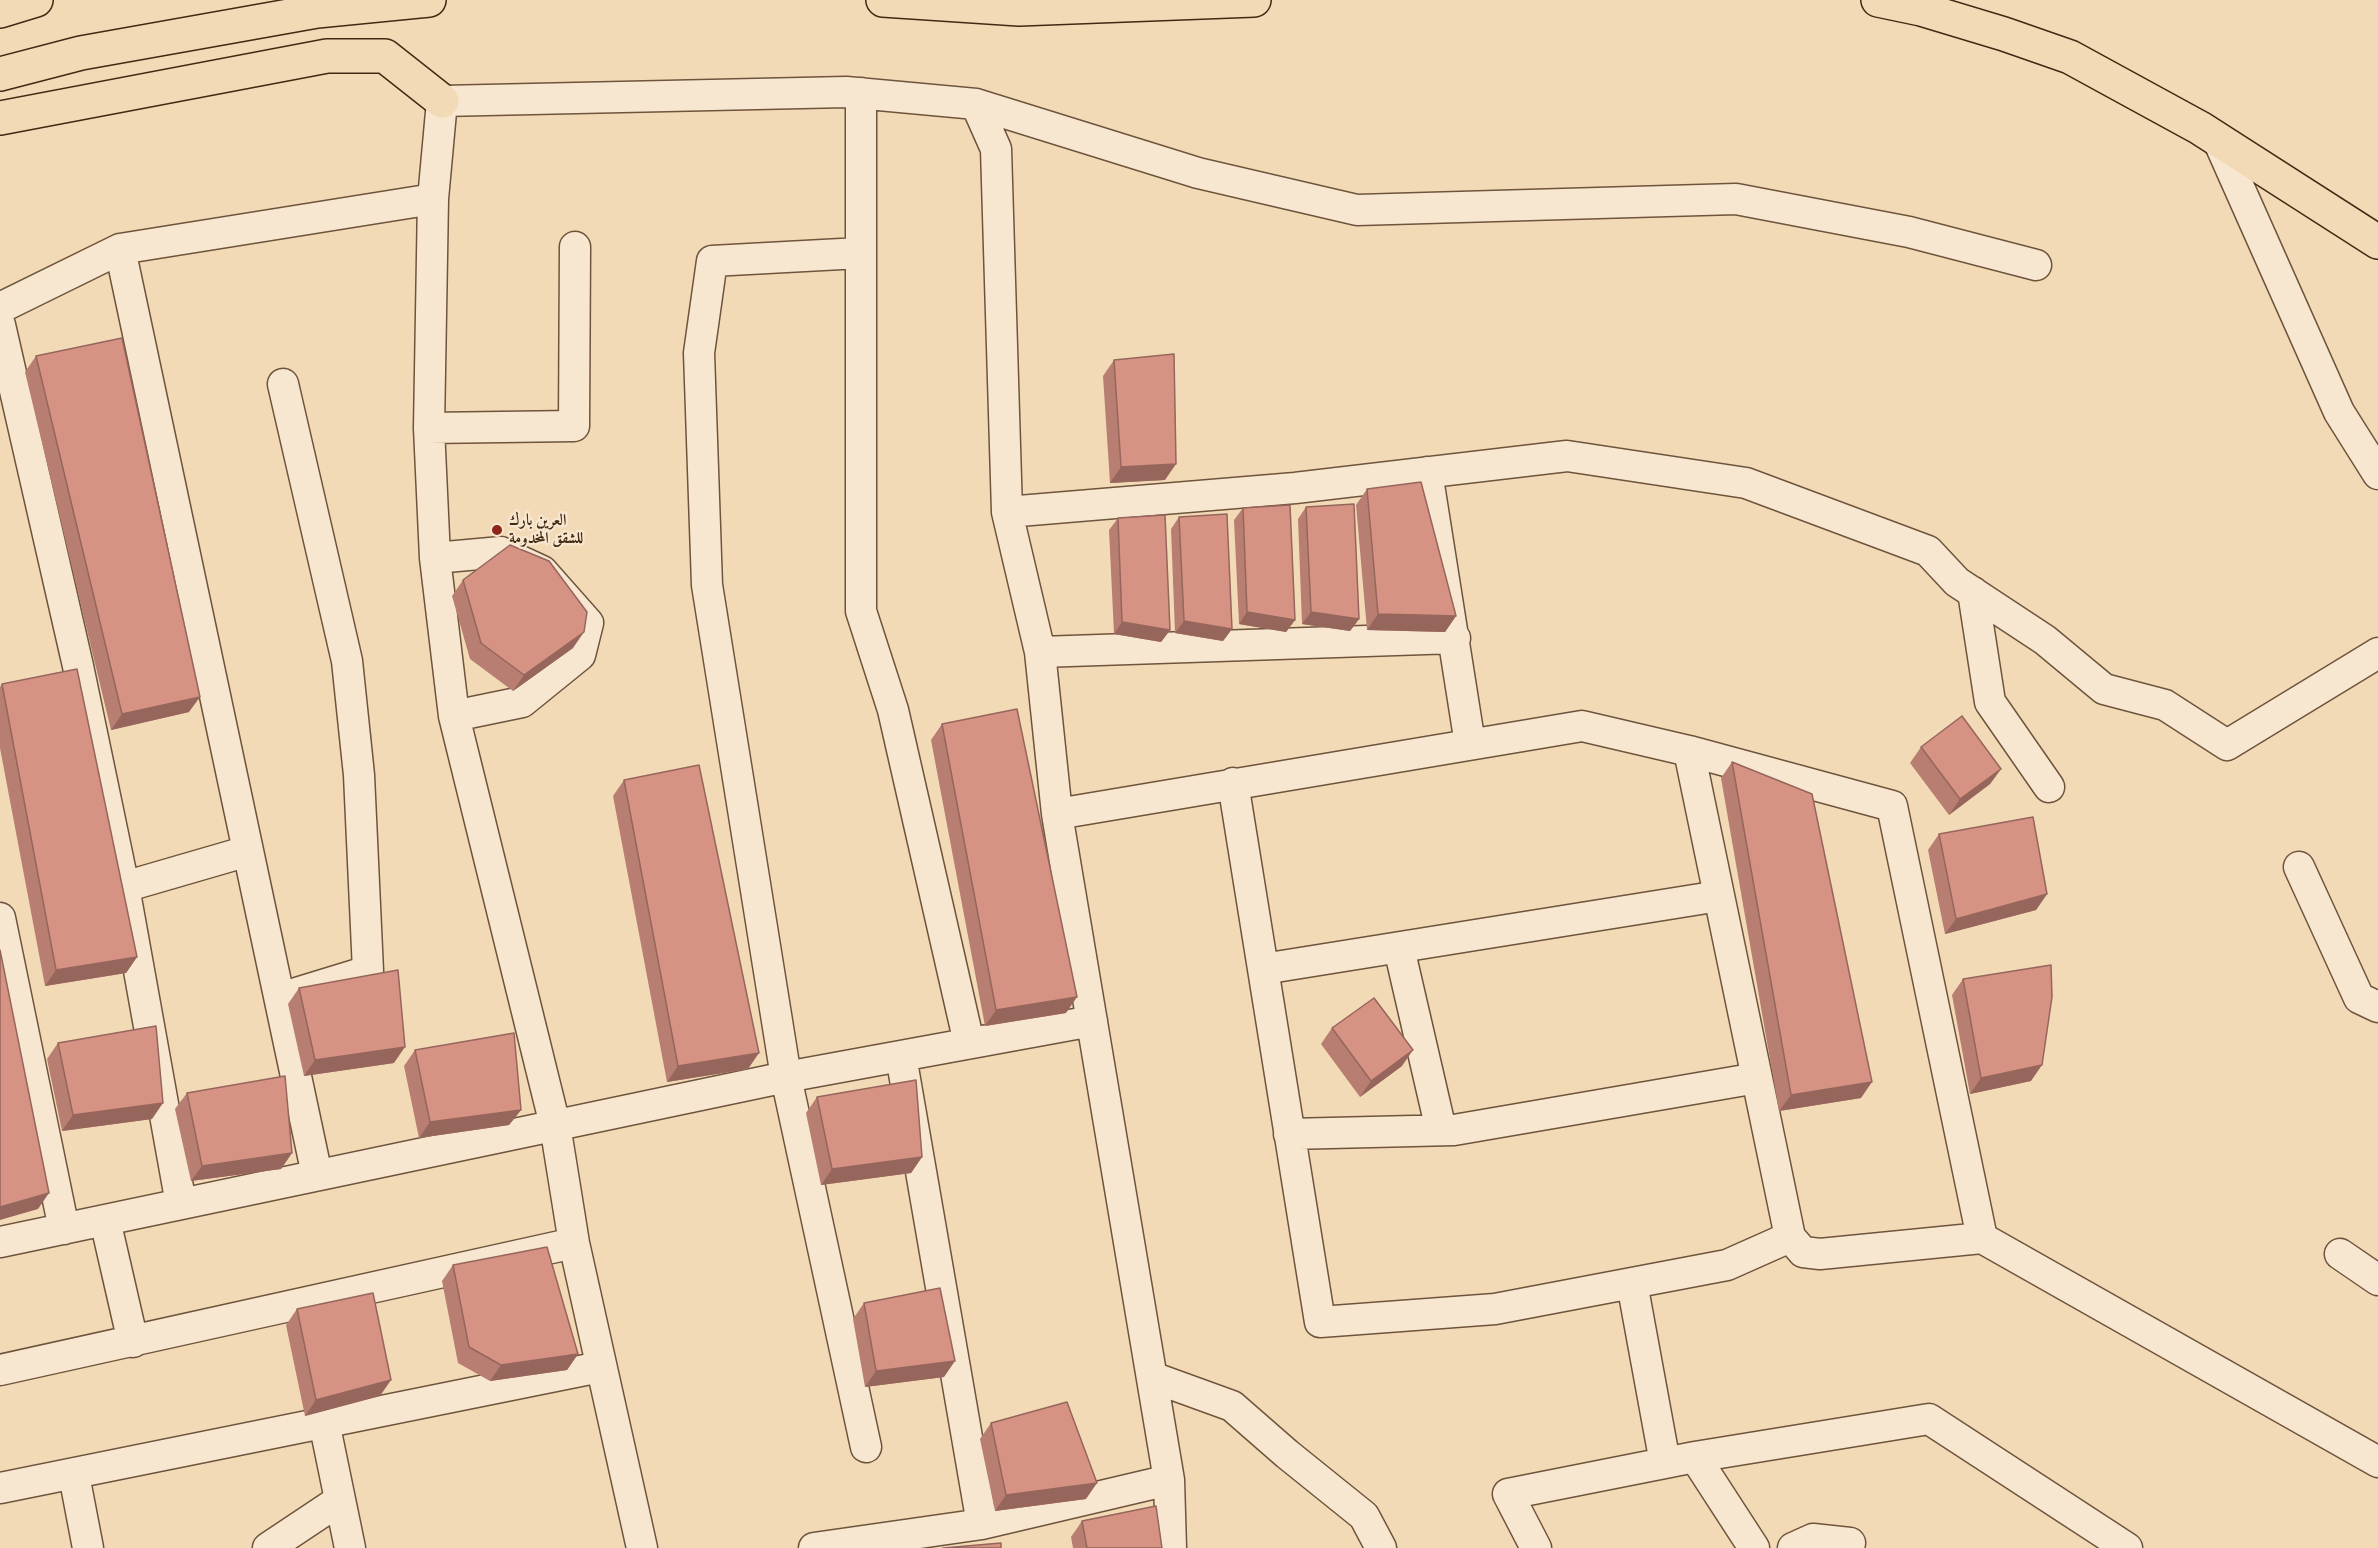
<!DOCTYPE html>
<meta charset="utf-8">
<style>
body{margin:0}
canvas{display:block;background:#f3dab7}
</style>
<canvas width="2378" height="1548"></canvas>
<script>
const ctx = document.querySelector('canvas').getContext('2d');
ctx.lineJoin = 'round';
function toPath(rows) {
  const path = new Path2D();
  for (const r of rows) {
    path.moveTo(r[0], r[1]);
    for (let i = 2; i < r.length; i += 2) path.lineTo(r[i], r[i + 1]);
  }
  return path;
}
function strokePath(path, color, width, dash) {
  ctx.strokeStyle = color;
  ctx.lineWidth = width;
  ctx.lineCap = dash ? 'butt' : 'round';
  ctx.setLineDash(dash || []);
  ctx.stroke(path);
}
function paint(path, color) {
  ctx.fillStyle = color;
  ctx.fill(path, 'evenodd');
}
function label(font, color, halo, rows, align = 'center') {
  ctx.font = font + ' "IM FELL Great Primer",Amiri,serif';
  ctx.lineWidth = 4.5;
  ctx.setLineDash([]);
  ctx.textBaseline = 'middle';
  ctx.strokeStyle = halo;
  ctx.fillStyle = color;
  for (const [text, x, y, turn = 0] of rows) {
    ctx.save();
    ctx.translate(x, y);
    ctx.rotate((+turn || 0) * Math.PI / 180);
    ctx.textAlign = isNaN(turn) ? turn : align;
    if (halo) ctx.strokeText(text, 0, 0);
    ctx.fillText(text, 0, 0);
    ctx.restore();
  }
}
const minor = toPath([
 [861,93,861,611,893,710,969,1043],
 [976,104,996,149,1007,512,1040,652,1057,814,1169,1480,1171,1548],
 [2218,140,2339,412,2378,474],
 [120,249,317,1175],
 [860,253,712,261,699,353,707,585,786,1077,866,1447],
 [0,308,120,249,433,199],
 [0,325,78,666,124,887,181,1204],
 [283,384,347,661,359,775,368,971,293,994],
 [429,428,574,426,575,247],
 [1427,472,1470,744],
 [1007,512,1295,488,1567,456,1746,483,1928,551,1957,582,2045,640,2104,689,2165,705,2227,745,2378,653],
 [435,558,501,552,542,571,588,623,580,655,522,702,454,716],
 [1973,592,1990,702,2049,787],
 [1040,652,1455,638],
 [1689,751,1790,1237,1803,1252,1820,1254,1982,1238],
 [1233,783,1320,1322,1495,1309,1727,1265,1790,1237],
 [1057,814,1582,726,1689,751,1892,806,1982,1238,2378,1462],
 [2299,867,2359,998,2378,1007],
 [124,887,248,851],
 [0,918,64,1229],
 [1399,948,1441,1130],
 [1263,969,1719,896],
 [901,1056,982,1524],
 [1289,1134,1454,1130,1757,1078],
 [105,1220,133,1342],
 [0,1242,786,1077,1092,1021],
 [2340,1254,2378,1280],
 [1632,1283,1665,1463],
 [0,1370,574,1243],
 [1152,1377,1232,1406,1287,1454,1364,1516,1381,1548],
 [324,1422,350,1548],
 [1695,1457,1754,1548],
 [74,1475,88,1548],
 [0,1488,600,1367],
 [268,1548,340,1500],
 [642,1548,574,1243,555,1125,454,716,435,558,429,428,433,199,442,101,846,92,976,104,1198,173,1357,210,1736,199,1909,232,2036,265],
 [814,1548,982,1524,1169,1480],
 [1536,1548,1508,1494,1695,1457,1929,1419,2127,1548],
 [1793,1548,1813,1539,1850,1543]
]);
const major = toPath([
 [883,0,1019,9,1254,0],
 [1878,0,1921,9,2004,34,2070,57,2200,128,2378,242],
 [0,11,36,0],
 [0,74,81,53,317,11,429,0],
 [0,118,327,56,385,56,442,101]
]);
const wall = toPath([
 [36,356,189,712,111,730,25,372],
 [1114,360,1165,480,1110,483,1103,376],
 [1367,489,1456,616,1445,632,1367,630,1356,505],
 [1306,507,1359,619,1350,631,1302,624,1298,519],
 [1243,508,1295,620,1286,632,1239,624,1234,520],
 [1179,517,1232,629,1223,641,1175,633,1171,529],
 [1118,518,1170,630,1161,642,1114,634,1109,530],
 [463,580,573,648,513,691,470,659,452,596],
 [2,684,137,957,126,973,45,986,0,748,0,687],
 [942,724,1066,1013,985,1026,931,740],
 [1921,747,2001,769,1990,784,1949,815,1910,763],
 [1732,762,1861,1098,1779,1111,1721,778],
 [624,780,748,1069,667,1082,613,796],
 [1939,834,2047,894,2036,910,1945,934,1928,850],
 [1963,979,2031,1081,1970,1094,1952,995],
 [299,988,394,1063,304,1076,288,1004],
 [1332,1028,1402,1066,1360,1097,1321,1044],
 [58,1043,152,1119,62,1131,47,1059],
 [415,1050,521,1110,509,1125,419,1138,404,1066],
 [187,1093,292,1153,281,1169,191,1181,175,1109],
 [817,1097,922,1157,911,1173,821,1185,806,1113],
 [453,1265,578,1354,567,1370,490,1381,458,1363,442,1281],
 [864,1303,944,1377,865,1387,853,1319],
 [297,1309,380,1396,305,1416,286,1325],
 [991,1423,1086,1499,995,1511,980,1439],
 [1082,1521,1162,1548,1073,1548,1071,1537]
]);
const shadedWall = toPath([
 [1176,464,1165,480,1110,483,1121,467],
 [1247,612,1295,620,1286,632,1239,624],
 [1311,612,1359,619,1350,631,1302,624],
 [1378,614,1456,616,1445,632,1367,630],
 [1184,621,1232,629,1223,641,1175,633],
 [1122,622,1170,630,1161,642,1114,634],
 [584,632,573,648,513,691,524,675],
 [200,697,189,712,111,730,122,714],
 [2001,769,1990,784,1949,815,1960,799],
 [2047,894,2036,910,1945,934,1956,919],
 [137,957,126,973,45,986,56,970],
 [1077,997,1066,1013,985,1026,996,1010],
 [405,1047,394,1063,304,1076,315,1060],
 [1413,1050,1402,1066,1360,1097,1371,1081],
 [759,1053,748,1069,667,1082,678,1066],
 [2042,1065,2031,1081,1970,1094,1981,1078],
 [1872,1082,1861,1098,1779,1111,1791,1095],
 [163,1103,152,1119,62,1131,73,1115],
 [521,1110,509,1125,419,1138,430,1122],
 [292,1153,281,1169,191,1181,202,1166],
 [922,1157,911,1173,821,1185,832,1169],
 [49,1193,38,1209,0,1220,0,1207],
 [578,1354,567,1370,490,1381,501,1365],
 [955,1361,944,1377,865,1387,876,1371],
 [391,1380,380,1396,305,1416,316,1400],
 [1097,1483,1086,1499,995,1511,1006,1495]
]);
const building = toPath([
 [122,338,200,697,122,714,36,356,122,338],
 [1174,354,1176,464,1121,467,1114,360,1174,354],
 [1421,482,1456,616,1378,614,1367,489,1421,482],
 [1354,504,1359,619,1311,612,1306,507,1354,504],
 [1290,505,1295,620,1247,612,1243,508,1290,505],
 [1227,514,1232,629,1184,621,1179,517,1227,514],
 [1165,515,1170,630,1122,622,1118,518,1165,515],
 [510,545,549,561,587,612,584,632,524,675,481,643,463,580,510,545],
 [77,669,137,957,56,970,2,684,77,669],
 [1017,709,1077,997,996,1010,942,724,1017,709],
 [1962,716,2001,769,1960,799,1921,747,1962,716],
 [1732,762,1812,794,1872,1082,1791,1095,1732,762],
 [699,765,759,1053,678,1066,624,780,699,765],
 [2033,817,2047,894,1956,919,1939,834,2033,817],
 [0,950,49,1193,0,1207,0,950],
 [2051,965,2052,997,2042,1065,1981,1078,1963,979,2051,965],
 [398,970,405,1047,315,1060,299,988,398,970],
 [1374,998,1413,1050,1371,1081,1332,1028,1374,998],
 [156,1026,163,1103,73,1115,58,1043,156,1026],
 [514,1033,521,1110,430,1122,415,1050,514,1033],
 [285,1076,292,1153,202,1166,187,1093,285,1076],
 [916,1080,922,1157,832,1169,817,1097,916,1080],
 [547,1247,578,1354,501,1365,469,1347,453,1265,547,1247],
 [940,1288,955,1361,876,1371,864,1303,940,1288],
 [373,1293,391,1380,316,1400,297,1309,373,1293],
 [1067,1402,1097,1483,1006,1495,991,1423,1067,1402],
 [1156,1506,1162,1548,1087,1548,1082,1521,1156,1506],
 [1001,1543,1001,1548,943,1548,1001,1543]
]);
const markers = [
 [497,530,6,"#8f2418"]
];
const poiNames = [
 ["العرين بارك",509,521],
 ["للشقق المخدومة",509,539]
];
strokePath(minor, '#6f543c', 33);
strokePath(major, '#432813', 36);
strokePath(minor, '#f7e7d0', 30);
strokePath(major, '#f3dab7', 33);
paint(wall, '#b87e71');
paint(shadedWall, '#96665c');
paint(building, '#d69283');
strokePath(building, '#96665c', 1.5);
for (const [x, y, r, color] of markers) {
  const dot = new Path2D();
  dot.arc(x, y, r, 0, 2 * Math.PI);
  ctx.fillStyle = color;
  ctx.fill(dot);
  strokePath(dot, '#f7e7d0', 2);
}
label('bold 16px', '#432813', '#f7e7d0', poiNames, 'left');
</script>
